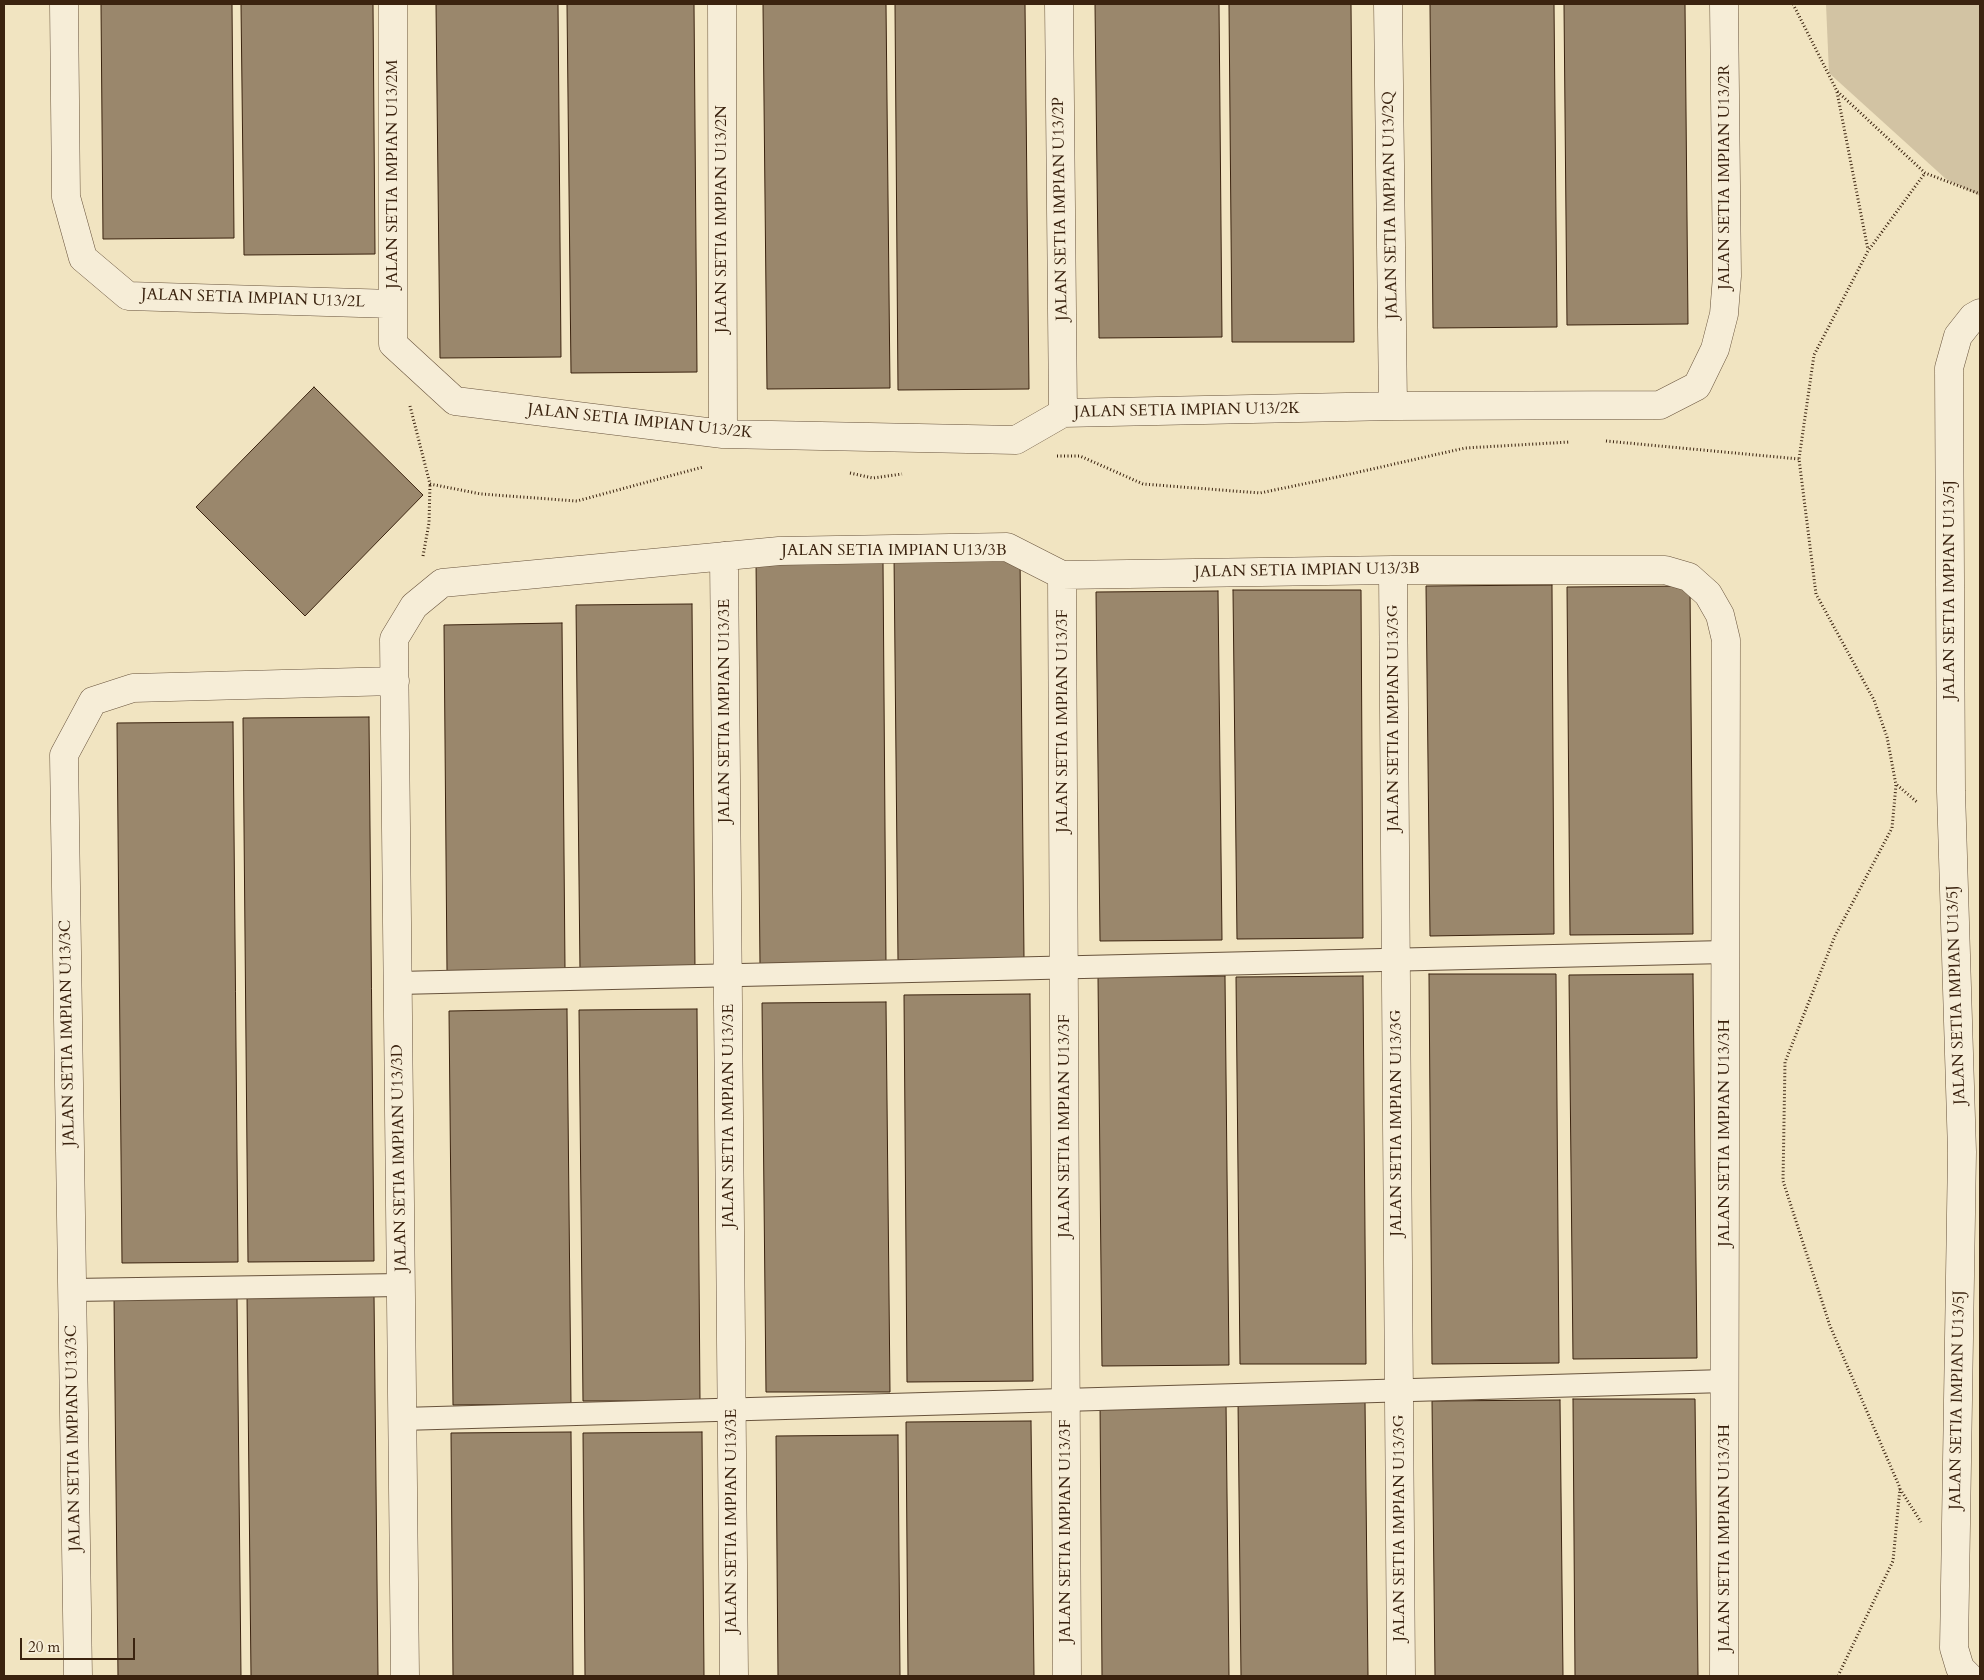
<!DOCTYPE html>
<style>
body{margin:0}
#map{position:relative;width:1984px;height:1680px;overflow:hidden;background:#f1e4c1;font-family:Cardo,serif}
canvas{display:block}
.frame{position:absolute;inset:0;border:5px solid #3b230f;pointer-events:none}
.scale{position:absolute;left:20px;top:1638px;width:115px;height:22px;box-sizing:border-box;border:2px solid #3b230f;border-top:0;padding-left:6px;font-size:15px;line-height:18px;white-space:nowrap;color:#3b230f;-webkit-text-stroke:4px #f6edd7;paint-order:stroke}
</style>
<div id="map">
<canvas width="1984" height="1680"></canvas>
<div class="frame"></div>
<div class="scale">20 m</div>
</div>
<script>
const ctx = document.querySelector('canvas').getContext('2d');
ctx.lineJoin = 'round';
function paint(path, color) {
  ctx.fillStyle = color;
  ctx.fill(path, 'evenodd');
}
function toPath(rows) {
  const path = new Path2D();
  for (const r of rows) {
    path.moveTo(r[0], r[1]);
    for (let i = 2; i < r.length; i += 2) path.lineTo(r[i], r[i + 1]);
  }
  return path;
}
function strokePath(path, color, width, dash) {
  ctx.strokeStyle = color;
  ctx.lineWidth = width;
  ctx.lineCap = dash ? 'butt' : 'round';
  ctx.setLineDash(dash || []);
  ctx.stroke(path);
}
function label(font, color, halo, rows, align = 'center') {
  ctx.font = font + ' Cardo,serif';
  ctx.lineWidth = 5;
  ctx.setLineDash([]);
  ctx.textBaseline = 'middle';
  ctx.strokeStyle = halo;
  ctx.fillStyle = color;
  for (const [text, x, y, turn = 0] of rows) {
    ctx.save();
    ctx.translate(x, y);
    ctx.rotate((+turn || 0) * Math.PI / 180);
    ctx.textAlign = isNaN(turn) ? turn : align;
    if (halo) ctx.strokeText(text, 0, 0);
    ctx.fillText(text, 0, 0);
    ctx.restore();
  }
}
const green = toPath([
 [1826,4,1980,4,1980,196,1946,179,1829,73]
]);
const building = toPath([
 [101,4,232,4,234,238,103,239,101,4],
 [241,4,373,4,375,254,244,255,241,4],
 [436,4,558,4,561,357,440,358,436,4],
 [567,4,694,4,697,372,571,373,567,4],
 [763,4,886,4,890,388,767,389,763,4],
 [895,4,1025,4,1029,389,898,390,895,4],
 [1095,4,1219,4,1222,337,1099,338,1095,4],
 [1229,4,1351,4,1354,342,1232,342,1229,4],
 [1430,4,1554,4,1557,327,1433,328,1430,4],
 [1564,4,1685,4,1688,324,1567,325,1564,4],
 [314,387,423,495,305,616,196,507,314,387],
 [1020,554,1024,958,898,960,894,555,1020,554],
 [883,560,886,964,760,965,756,561,883,560],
 [1552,585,1554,934,1430,936,1426,586,1552,585],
 [1690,586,1693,934,1570,935,1567,587,1690,586],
 [1233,590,1361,590,1363,938,1237,939,1233,590],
 [1218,591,1222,940,1100,941,1096,592,1218,591],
 [692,604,695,970,580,971,576,605,692,604],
 [562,623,565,969,447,971,444,625,562,623],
 [369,717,374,1261,248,1262,243,718,369,717],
 [233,722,238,1262,122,1263,117,723,233,722],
 [1429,974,1556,974,1559,1363,1432,1364,1429,974],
 [1693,974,1697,1358,1573,1359,1569,975,1693,974],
 [1225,976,1229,1365,1102,1366,1098,977,1225,976],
 [1363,976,1366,1364,1240,1364,1236,977,1363,976],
 [1030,994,1033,1381,907,1382,904,995,1030,994],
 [886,1002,890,1392,766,1392,762,1003,886,1002],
 [567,1009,571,1404,453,1405,449,1011,567,1009],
 [697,1009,700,1401,583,1401,579,1010,697,1009],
 [374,1294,378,1676,251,1676,247,1295,374,1294],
 [237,1296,241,1676,118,1676,114,1297,237,1296],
 [1573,1399,1695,1399,1698,1676,1575,1676,1573,1399],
 [1365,1400,1368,1676,1241,1676,1238,1401,1365,1400],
 [1560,1400,1563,1676,1435,1676,1432,1401,1560,1400],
 [1226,1401,1229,1676,1102,1676,1100,1402,1226,1401],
 [1031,1421,1034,1676,908,1676,906,1422,1031,1421],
 [571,1432,573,1676,453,1676,451,1433,571,1432],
 [702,1432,704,1676,585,1676,583,1433,702,1432],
 [898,1435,900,1676,778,1676,776,1436,898,1435]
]);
const path = toPath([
 [1793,4,1837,91,1925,173,1980,194],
 [1837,92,1868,250],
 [410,406,430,484,481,494,577,501,703,467],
 [1606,441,1799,459],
 [1057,456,1080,456,1143,484,1260,493,1337,477,1465,448,1570,442],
 [850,473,873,478,902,474],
 [423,556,429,523,430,484],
 [1897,785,1917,802],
 [1900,1489,1921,1522],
 [1838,1676,1893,1561,1900,1488,1830,1326,1783,1181,1785,1062,1835,936,1892,828,1896,785,1887,737,1874,700,1816,594,1799,459,1814,355,1868,251,1925,173]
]);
const service = toPath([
 [398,983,1725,952],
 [72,1290,401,1285],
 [402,1419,1725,1381]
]);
const minor = toPath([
 [64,4,66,197,83,258,128,296,393,304],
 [393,4,393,344,455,401,723,434,1016,440,1063,413,1393,406,1660,405,1697,386,1715,349,1724,314,1727,276,1724,4],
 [722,4,723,434],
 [1059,4,1063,413],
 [1388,4,1393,406],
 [724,556,734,1676],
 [1393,570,1401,1676],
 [1062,575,1067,1676],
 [78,1676,64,755,93,701,133,688,395,681],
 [405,1676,394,639,414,606,442,583,779,551,1007,547,1062,575,1393,570,1665,570,1689,577,1708,594,1720,615,1726,640,1724,1676],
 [1968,1676,1960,1668,1954,1648,1962,1152,1951,791,1949,368,1958,336,1973,317,1980,313]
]);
const streetNames = [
 ["JALAN SETIA IMPIAN U13/2M",393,174,-90],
 ["JALAN SETIA IMPIAN U13/2R",1725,177,-90],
 ["JALAN SETIA IMPIAN U13/2Q",1391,205,-91],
 ["JALAN SETIA IMPIAN U13/2P",1061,209,-91],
 ["JALAN SETIA IMPIAN U13/2N",722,219,-90],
 ["JALAN SETIA IMPIAN U13/2L",253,299,2],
 ["JALAN SETIA IMPIAN U13/2K",1187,411,-1],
 ["JALAN SETIA IMPIAN U13/2K",640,422,6],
 ["JALAN SETIA IMPIAN U13/3B",894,551],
 ["JALAN SETIA IMPIAN U13/3B",1307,571,-1],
 ["JALAN SETIA IMPIAN U13/5J",1950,590,-90],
 ["JALAN SETIA IMPIAN U13/3E",725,711,-90],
 ["JALAN SETIA IMPIAN U13/3G",1394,718,-90],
 ["JALAN SETIA IMPIAN U13/3F",1063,721,-90],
 ["JALAN SETIA IMPIAN U13/5J",1957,995,-92],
 ["JALAN SETIA IMPIAN U13/3C",68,1033,-91],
 ["JALAN SETIA IMPIAN U13/3E",729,1116,-90],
 ["JALAN SETIA IMPIAN U13/3G",1397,1123,-90],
 ["JALAN SETIA IMPIAN U13/3F",1065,1126,-90],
 ["JALAN SETIA IMPIAN U13/3H",1725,1133,-90],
 ["JALAN SETIA IMPIAN U13/3D",400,1158,-91],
 ["JALAN SETIA IMPIAN U13/5J",1958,1400,-89],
 ["JALAN SETIA IMPIAN U13/3C",74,1438,-91],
 ["JALAN SETIA IMPIAN U13/3E",732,1521,-90],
 ["JALAN SETIA IMPIAN U13/3G",1400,1528,-90],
 ["JALAN SETIA IMPIAN U13/3F",1066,1531,-90],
 ["JALAN SETIA IMPIAN U13/3H",1725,1538,-90]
];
paint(green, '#d2c3a3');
paint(building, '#9a876c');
strokePath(building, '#3b230f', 1);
strokePath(service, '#68533c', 24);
strokePath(minor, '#68533c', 29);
strokePath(path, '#3b230f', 3, [1, 2.5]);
strokePath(service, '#f6edd7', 22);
strokePath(minor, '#f6edd7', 28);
label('16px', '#3b230f', '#f6edd7', streetNames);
</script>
